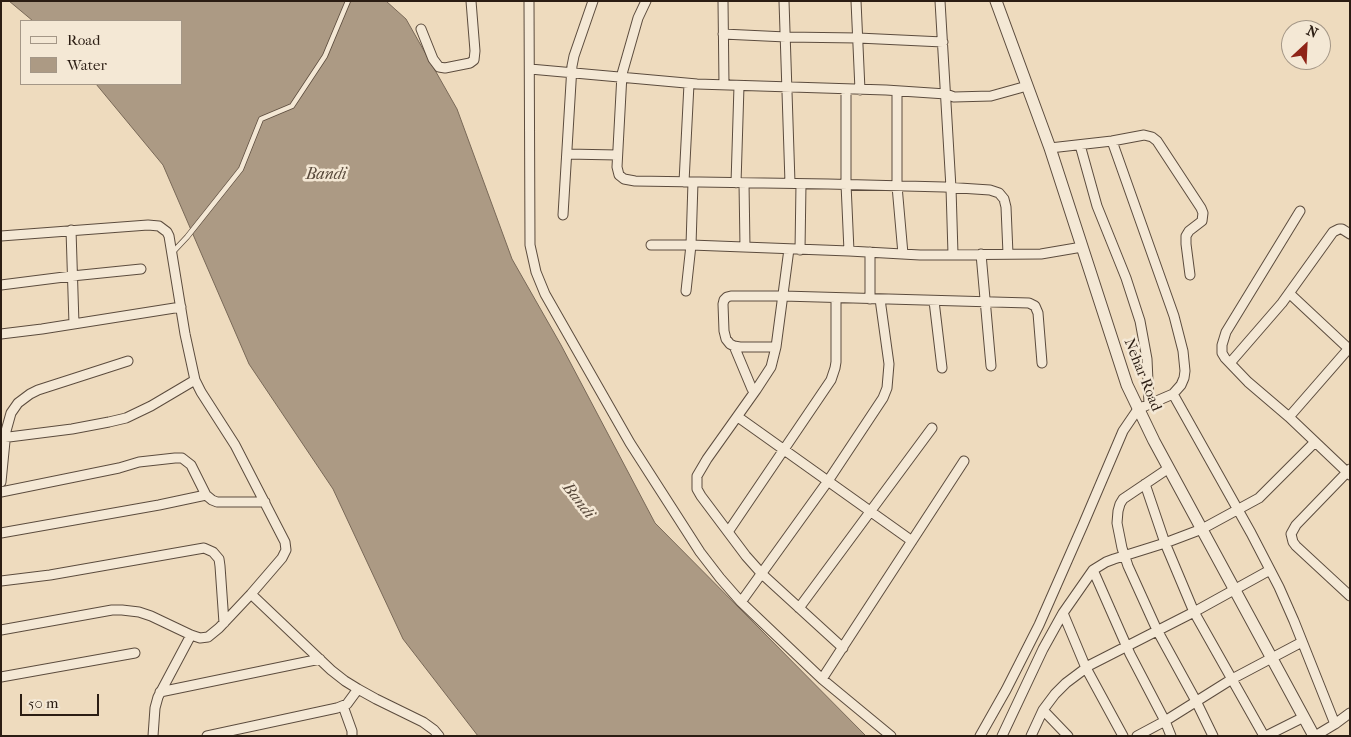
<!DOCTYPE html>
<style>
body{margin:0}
#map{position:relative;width:1351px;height:737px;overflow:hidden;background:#eedbbe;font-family:"IM FELL French Canon",serif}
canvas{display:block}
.frame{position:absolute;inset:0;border:2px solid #2b1d13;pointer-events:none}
.legend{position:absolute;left:20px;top:20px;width:162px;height:65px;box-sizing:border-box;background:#f4e8d5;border:1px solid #a49787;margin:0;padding:6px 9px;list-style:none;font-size:15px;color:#2b1d13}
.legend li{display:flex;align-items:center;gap:10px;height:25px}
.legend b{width:25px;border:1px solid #a49787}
.north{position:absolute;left:1281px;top:20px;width:50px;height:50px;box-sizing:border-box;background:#f4e8d5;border:1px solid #a49787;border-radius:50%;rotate:25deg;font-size:14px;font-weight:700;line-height:20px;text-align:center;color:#2b1d13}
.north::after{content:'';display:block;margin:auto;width:18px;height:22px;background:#8f2418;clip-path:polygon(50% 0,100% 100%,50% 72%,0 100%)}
.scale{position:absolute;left:20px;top:694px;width:79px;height:22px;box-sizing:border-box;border:2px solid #2b1d13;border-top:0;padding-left:6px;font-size:15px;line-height:18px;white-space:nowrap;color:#2b1d13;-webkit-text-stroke:4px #f4e8d5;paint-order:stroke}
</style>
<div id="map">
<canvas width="1351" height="737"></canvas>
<div class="frame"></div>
<ul class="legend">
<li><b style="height:6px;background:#f4e8d5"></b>Road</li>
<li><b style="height:14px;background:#ac9a84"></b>Water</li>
</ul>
<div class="north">N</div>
<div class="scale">50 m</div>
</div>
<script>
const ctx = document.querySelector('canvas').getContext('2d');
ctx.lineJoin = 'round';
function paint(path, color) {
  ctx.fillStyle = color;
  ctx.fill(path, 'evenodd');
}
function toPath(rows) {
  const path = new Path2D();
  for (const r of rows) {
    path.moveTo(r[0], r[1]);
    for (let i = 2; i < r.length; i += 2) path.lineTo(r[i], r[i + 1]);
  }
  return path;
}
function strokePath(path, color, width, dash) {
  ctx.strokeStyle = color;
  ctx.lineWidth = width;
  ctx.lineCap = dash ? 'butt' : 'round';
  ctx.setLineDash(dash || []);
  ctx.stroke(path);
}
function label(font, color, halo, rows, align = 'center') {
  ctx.font = font + ' "IM FELL French Canon",serif';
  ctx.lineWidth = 5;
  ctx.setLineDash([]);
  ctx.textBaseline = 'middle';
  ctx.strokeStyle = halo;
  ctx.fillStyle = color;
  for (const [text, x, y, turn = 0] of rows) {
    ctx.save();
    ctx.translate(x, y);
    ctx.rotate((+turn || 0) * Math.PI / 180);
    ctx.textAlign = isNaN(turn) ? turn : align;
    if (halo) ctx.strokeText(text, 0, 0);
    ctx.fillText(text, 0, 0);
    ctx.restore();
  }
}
const water = toPath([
 [9,1,386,1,406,19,457,109,512,259,561,345,655,523,866,736,478,736,403,639,333,489,249,364,163,165,96,84,181,84,181,21,33,21,9,1]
]);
const service = toPath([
 [172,253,187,237,241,169,261,119,292,106,325,56,348,1]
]);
const minor = toPath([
 [529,1,530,245,536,272,545,294,630,443,700,552,720,578,741,602,822,679,891,736],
 [646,1,638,18,622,74,617,167,619,175,624,179,635,181,828,184,944,187,990,190,999,193,1004,199,1006,207,1008,254],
 [723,1,724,85],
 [784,1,790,183],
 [856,1,860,90],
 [940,1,951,188,953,254],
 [421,29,433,59,439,67,445,68,470,63,474,60,475,51,471,1],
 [723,34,786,37,858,38,943,42],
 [530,69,697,84,886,90,946,94,954,97,991,96,1027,86],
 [846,89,846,184,849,251],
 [897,91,897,186,903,254],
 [1080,145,1097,206,1126,278,1140,321,1147,359,1149,404],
 [1050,148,1112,141,1144,135,1152,137,1157,141,1201,208,1203,213,1202,221,1189,231,1186,236,1186,244,1190,275],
 [567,154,617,155],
 [684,182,689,84],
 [736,183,739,86],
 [744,183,745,247],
 [1300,211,1226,332,1222,345,1222,353,1225,358,1248,382,1289,417,1350,475],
 [563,215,572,66,574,56,593,1],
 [71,230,74,324],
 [1,236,148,225,159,226,167,232,169,236,185,334,195,380,201,392,235,445,285,542,286,550,282,558,251,594,219,628,208,637,200,638,191,635,151,616,139,612,122,610,112,610,1,630],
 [651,245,691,245,849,251,920,255,1041,254,1082,247],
 [789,249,776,347,771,367,756,390,707,459,697,476,697,489,701,496,746,556,762,574,843,648],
 [800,250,801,184],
 [870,252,870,299],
 [981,254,991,366],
 [1,285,72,276,141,269],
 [686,291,691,245,693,182],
 [1289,293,1350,350],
 [934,301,942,368],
 [1,334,42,329,181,307],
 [734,346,752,389,756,390],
 [776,347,740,347,734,346,730,344,726,339,724,331,723,304,724,300,727,297,731,296,783,296,1029,303,1035,306,1038,313,1042,363],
 [1230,363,1282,303,1333,232,1339,229,1342,229,1350,234],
 [1173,394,1251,533,1279,587,1294,621,1335,724],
 [738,417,912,541],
 [1289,417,1350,347],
 [1,438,72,429,109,422,126,418,151,406,195,380],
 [1169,468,1123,499,1120,504,1118,511,1117,523,1122,548,1128,566,1157,630,1196,701,1213,736],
 [1350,469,1296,525,1291,534,1293,542,1296,546,1350,596],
 [1,482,6,431,11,413,18,403,30,394,38,390,128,361],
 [1145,484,1165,543,1194,612,1264,736],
 [1,492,119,468,139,462,175,458,182,458,191,465,206,495,212,500,217,502,265,502],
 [728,532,831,380,835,368,836,362,836,298],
 [1,533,159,505,206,495],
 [1093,570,1130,654,1165,721,1171,736],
 [1,581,50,575,204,548,213,552,219,559,220,566,224,623],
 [251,594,331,670,345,681,358,689,376,699,423,722,434,730,439,736],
 [741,602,828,481,883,398,887,388,889,364,880,299],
 [799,608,932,428],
 [1063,613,1086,668,1123,736],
 [1,677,135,653],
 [822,679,964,461],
 [160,692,320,659],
 [343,706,352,731,352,736],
 [1043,710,1068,736],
 [153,736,155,708,158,697,191,635],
 [207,736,337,708,347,704,358,689],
 [980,736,1006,690,1039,625,1083,525,1123,431,1138,409,1173,394,1181,385,1184,378,1185,371,1183,351,1174,316,1112,141],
 [1002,736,1043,649,1063,613,1093,570,1106,562,1114,559,1165,543,1202,529,1259,498,1315,442],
 [1031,736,1043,710,1055,694,1066,683,1090,665,1194,612,1270,570],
 [1137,736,1165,721,1232,679,1302,642],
 [1266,736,1304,717],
 [1315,736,1335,724,1350,713]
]);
const tertiary = toPath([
 [996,1,1050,148,1127,385,1154,441,1314,736]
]);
const streetNames = [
 ["Nehar Road",1142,375,68]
];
const waterNames = [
 ["Bandi",326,175],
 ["Bandi",578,501,52]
];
paint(water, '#ac9a84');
strokePath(water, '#786857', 1);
strokePath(service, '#5c4c3e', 6);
strokePath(minor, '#5c4c3e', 11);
strokePath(tertiary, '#5c4c3e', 13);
strokePath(service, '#f4e8d5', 4.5);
strokePath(minor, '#f4e8d5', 9);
strokePath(tertiary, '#f4e8d5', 11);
label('15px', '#2b1d13', '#f4e8d5', streetNames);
label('italic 16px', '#58493b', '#f4e8d5', waterNames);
</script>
